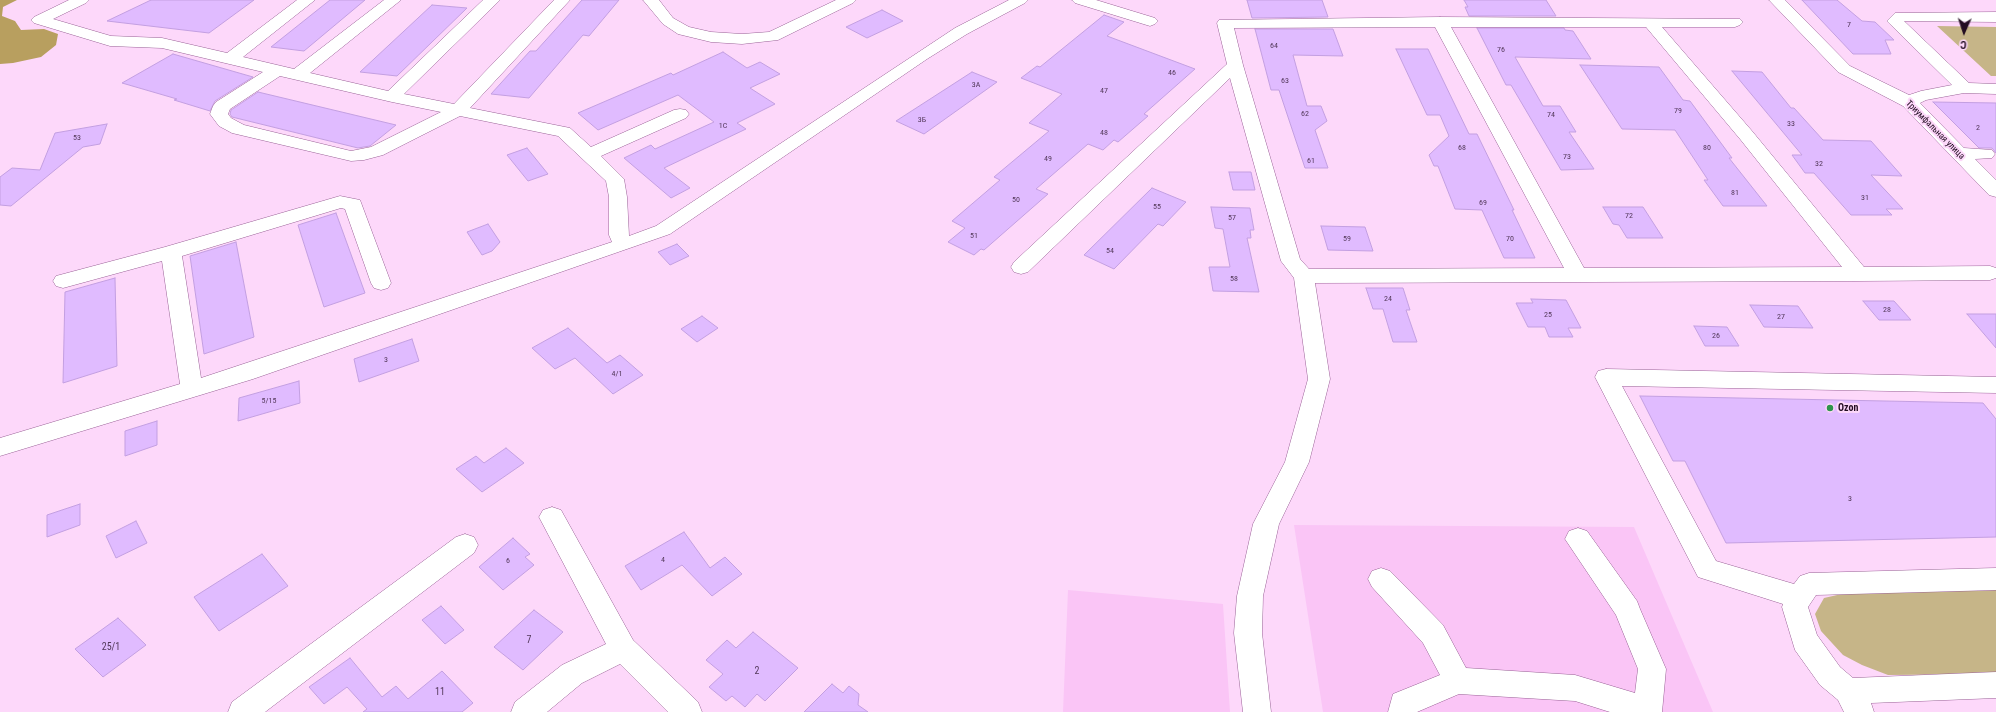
<!DOCTYPE html>
<meta charset="utf-8">
<style>
body{margin:0}
#map{position:relative;width:1996px;height:712px;overflow:hidden;background:#fdd8fa;font-family:"Roboto Condensed",sans-serif}
canvas{display:block}
.north{position:absolute;left:1944px;top:12px;width:40px;height:40px;-webkit-text-stroke:3px #fdd8fa;paint-order:stroke;rotate:183deg;font-size:11px;font-weight:700;line-height:16px;text-align:center;color:#230d22}
.north::after{content:'';display:block;margin:auto;width:14px;height:18px;background:#230d22;clip-path:polygon(50% 0,100% 100%,50% 72%,0 100%)}
</style>
<div id="map">
<canvas width="1996" height="712"></canvas>
<div class="north">С</div>
</div>
<script>
const ctx = document.querySelector('canvas').getContext('2d');
ctx.lineJoin = 'round';
function paint(path, color) {
  ctx.fillStyle = color;
  ctx.fill(path, 'evenodd');
}
function toPath(rows) {
  const path = new Path2D();
  for (const r of rows) {
    path.moveTo(r[0], r[1]);
    for (let i = 2; i < r.length; i += 2) path.lineTo(r[i], r[i + 1]);
  }
  return path;
}
function strokePath(path, color, width, dash) {
  ctx.strokeStyle = color;
  ctx.lineWidth = width;
  ctx.lineCap = dash ? 'butt' : 'round';
  ctx.setLineDash(dash || []);
  ctx.stroke(path);
}
function label(font, color, halo, rows, align = 'center') {
  ctx.font = font + ' "Roboto Condensed",sans-serif';
  ctx.lineWidth = 4;
  ctx.setLineDash([]);
  ctx.textBaseline = 'middle';
  ctx.strokeStyle = halo;
  ctx.fillStyle = color;
  for (const [text, x, y, turn = 0] of rows) {
    ctx.save();
    ctx.translate(x, y);
    ctx.rotate((+turn || 0) * Math.PI / 180);
    ctx.textAlign = isNaN(turn) ? turn : align;
    if (halo) ctx.strokeText(text, 0, 0);
    ctx.fillText(text, 0, 0);
    ctx.restore();
  }
}
const built = toPath([
 [1294,525,1634,527,1713,712,1323,712],
 [1068,590,1223,604,1230,712,1063,712]
]);
const green = toPath([
 [1937,26,1996,27,1996,76,1991,76],
 [1996,590,1996,674,1888,675,1862,665,1843,655,1821,631,1815,614,1824,598,1846,593]
]);
const forest = toPath([
 [0,0,17,0,3,7,2,16,15,21,21,30,44,29,58,34,56,45,41,57,13,63,0,64]
]);
const building = toPath([
 [151,0,254,0,209,33,107,21,151,0],
 [330,0,365,0,304,51,271,47,330,0],
 [582,0,619,0,589,36,583,35,529,98,491,94,530,51,536,51,582,0],
 [1247,0,1322,0,1328,17,1252,18,1247,0],
 [1464,0,1546,0,1556,16,1469,16,1465,7,1468,7,1464,0],
 [1802,0,1837,0,1862,21,1875,22,1894,40,1885,40,1891,54,1853,54,1802,0],
 [432,5,467,8,397,76,360,72,432,5],
 [882,10,903,21,867,38,846,27,882,10],
 [1104,15,1124,22,1107,36,1195,69,1144,114,1148,116,1118,142,1114,140,1103,150,1088,144,1036,189,1048,194,984,250,981,249,974,255,948,242,965,228,952,221,1000,180,994,177,1049,131,1029,123,1062,94,1021,78,1037,66,1040,67,1104,15],
 [1477,28,1564,28,1565,30,1573,31,1591,59,1515,57,1543,106,1560,106,1576,132,1569,132,1594,169,1561,170,1511,85,1506,85,1477,28],
 [1255,29,1333,29,1343,56,1293,55,1307,106,1321,106,1327,121,1315,130,1328,168,1305,168,1279,90,1271,90,1255,29],
 [1396,49,1428,49,1469,134,1477,134,1514,210,1512,210,1535,258,1504,258,1482,210,1455,209,1438,166,1434,166,1429,155,1449,136,1440,115,1427,115,1396,49],
 [723,52,747,68,760,62,780,74,750,88,775,104,737,123,746,129,664,168,690,188,671,198,624,158,651,145,655,149,714,122,678,95,598,130,578,113,671,73,673,75,723,52],
 [173,54,253,77,215,101,210,111,174,100,177,99,122,83,173,54],
 [1580,65,1659,67,1683,100,1690,101,1732,158,1729,158,1767,206,1723,206,1704,180,1708,180,1675,130,1622,129,1580,65],
 [1732,71,1762,72,1791,108,1794,108,1823,140,1871,141,1902,176,1871,175,1903,209,1886,209,1892,215,1851,215,1814,173,1805,173,1792,155,1802,155,1732,71],
 [972,72,997,82,924,134,896,121,972,72],
 [258,92,396,125,370,146,358,148,232,117,230,114,231,110,258,92],
 [1933,102,1996,103,1996,153,1992,148,1979,148,1933,102],
 [107,124,100,144,83,147,11,206,0,205,0,177,12,168,40,170,55,133,107,124],
 [527,148,548,174,528,181,507,155,527,148],
 [1229,172,1251,172,1255,190,1233,190,1229,172],
 [1152,188,1186,202,1163,226,1158,224,1114,269,1084,255,1152,188],
 [1211,207,1250,208,1254,230,1250,230,1251,238,1247,238,1259,292,1213,291,1209,267,1230,267,1223,229,1215,228,1211,207],
 [1603,207,1643,207,1663,238,1627,238,1619,225,1613,224,1603,207],
 [336,213,365,293,324,307,298,225,336,213],
 [488,224,500,242,492,251,482,255,467,232,488,224],
 [1321,226,1365,227,1373,251,1328,250,1321,226],
 [236,242,254,337,204,354,190,256,236,242],
 [677,244,689,256,670,265,658,252,677,244],
 [115,278,117,366,63,383,65,292,115,278],
 [1366,288,1403,288,1410,310,1406,310,1417,342,1393,342,1383,309,1373,309,1366,288],
 [1531,299,1566,300,1581,328,1568,328,1573,337,1549,337,1545,327,1528,327,1516,303,1533,303,1531,299],
 [1863,301,1894,301,1911,320,1879,320,1863,301],
 [1750,305,1798,306,1813,328,1764,327,1750,305],
 [1967,314,1996,314,1996,348,1967,314],
 [702,316,718,328,697,342,681,329,702,316],
 [1694,326,1727,327,1739,346,1705,346,1694,326],
 [568,328,607,363,620,355,643,375,613,394,575,358,555,369,532,348,568,328],
 [412,339,419,361,359,382,354,359,412,339],
 [299,381,300,403,238,421,239,398,299,381],
 [1640,396,1983,403,1996,419,1996,537,1726,543,1685,461,1673,461,1640,396],
 [157,421,157,445,125,456,125,431,157,421],
 [506,448,524,463,482,492,456,469,476,456,484,463,506,448],
 [80,504,80,525,47,537,47,515,80,504],
 [136,521,147,543,116,558,106,536,136,521],
 [684,532,710,568,725,557,742,574,712,596,682,565,641,590,625,566,684,532],
 [513,538,530,554,525,557,534,565,503,590,479,567,513,538],
 [262,554,288,586,219,631,194,597,262,554],
 [441,606,464,630,445,644,422,620,441,606],
 [534,610,563,632,523,670,494,647,534,610],
 [118,618,146,645,103,677,75,649,118,618],
 [753,632,798,668,765,701,757,694,745,707,732,696,726,701,709,687,723,674,706,660,727,640,736,648,753,632],
 [350,658,382,697,396,686,408,699,442,671,473,703,462,712,363,712,367,709,347,687,324,704,309,687,350,658],
 [832,684,843,693,849,686,859,694,858,705,868,712,804,712,832,684]
]);
const minor = toPath([
 [69,0,89,0,86,3,53,19,111,36,162,38,227,53,297,0,315,0,243,57,294,69,384,0,401,0,310,73,388,91,483,0,500,0,404,94,454,104,554,0,570,0,470,108,570,128,591,147,674,110,680,109,686,110,689,114,686,118,601,156,624,179,627,197,629,236,656,226,955,28,1009,0,1028,0,1025,3,967,34,927,59,670,234,253,379,0,456,0,438,180,384,162,261,63,288,56,286,53,281,56,276,165,247,340,196,360,200,391,283,388,288,381,290,374,288,371,283,345,209,341,208,182,256,201,378,612,242,609,235,609,197,606,181,558,136,460,116,383,155,364,160,351,161,232,133,219,126,210,114,213,106,216,102,263,72,162,48,110,46,34,23,31,20,34,17,69,0],
 [280,76,392,102,441,112,371,147,351,151,244,125,231,118,228,114,230,109,280,76],
 [643,0,659,0,673,18,689,27,711,32,742,34,769,32,836,0,856,0,853,3,778,40,742,44,711,42,678,34,663,24,643,0],
 [1072,0,1096,0,1155,18,1158,21,1155,24,1150,26,1075,3,1072,0],
 [1769,0,1785,0,1850,66,1909,95,1921,91,1952,85,1890,24,1887,21,1895,13,1996,12,1996,22,1904,21,1969,83,1996,84,1996,94,1964,93,1926,100,1920,103,1964,148,1992,150,1995,154,1992,158,1975,159,1996,180,1996,197,1989,195,1903,106,1838,72,1769,0],
 [1440,17,1740,19,1743,22,1740,25,1735,27,1662,27,1752,131,1864,267,1990,266,1996,268,1996,278,1990,280,1859,281,1315,283,1330,379,1309,462,1279,524,1263,596,1262,633,1271,712,1243,712,1234,633,1237,596,1253,524,1285,462,1308,379,1294,278,1281,261,1230,78,1028,272,1021,274,1014,272,1011,267,1014,262,1227,64,1217,23,1219,20,1440,17],
 [1435,27,1564,268,1309,269,1300,259,1243,65,1234,28,1435,27],
 [1451,27,1646,27,1740,139,1842,267,1584,268,1451,27],
 [1606,369,1996,377,1996,393,1622,386,1716,561,1794,584,1800,576,1809,573,1996,568,1996,590,1816,595,1808,607,1817,635,1840,667,1853,678,1996,672,1996,698,1871,703,1874,712,1844,712,1838,700,1820,685,1795,650,1782,607,1783,604,1698,577,1595,377,1598,371,1606,369],
 [552,507,561,510,633,640,698,702,702,712,668,712,620,664,582,683,547,712,511,712,515,702,562,665,606,644,539,517,543,510,552,507],
 [1578,528,1587,531,1637,601,1640,609,1666,669,1662,712,1610,712,1575,701,1459,694,1417,712,1388,712,1393,694,1440,675,1423,643,1372,587,1368,579,1372,571,1381,568,1390,571,1443,625,1466,668,1575,675,1635,693,1638,669,1616,615,1565,539,1569,531,1578,528],
 [465,534,474,537,478,545,474,553,265,712,228,712,232,702,456,537,465,534]
]);
const markers = [
 [1830,408,4,"#2d944b"]
];
const numberNames = [
 ["7",1849,25],
 ["64",1274,46],
 ["76",1501,50],
 ["46",1172,73],
 ["63",1285,81],
 ["3А",976,85],
 ["47",1104,91],
 ["79",1678,111],
 ["62",1305,114],
 ["74",1551,115],
 ["3Б",922,120],
 ["33",1791,124],
 ["1С",723,126],
 ["2",1978,128],
 ["48",1104,133],
 ["53",77,138],
 ["68",1462,148],
 ["80",1707,148],
 ["73",1567,157],
 ["49",1048,159],
 ["61",1311,161],
 ["32",1819,164],
 ["81",1735,193],
 ["31",1865,198],
 ["50",1016,200],
 ["69",1483,203],
 ["55",1157,207],
 ["72",1629,216],
 ["57",1232,218],
 ["51",974,236],
 ["59",1347,239],
 ["70",1510,239],
 ["54",1110,251],
 ["58",1234,279],
 ["24",1388,299],
 ["28",1887,310],
 ["25",1548,315],
 ["27",1781,317],
 ["26",1716,336],
 ["3",386,360],
 ["4/1",617,374],
 ["5/15",269,401],
 ["3",1850,499],
 ["4",663,560],
 ["6",508,561]
];
const farStreetnames = [
 ["Триумфальная улица",1935,130,45]
];
const poiNames = [
 ["Ozon",1838,408]
];
const nearNumbernames = [
 ["7",529,640],
 ["25/1",111,647],
 ["2",757,671],
 ["11",440,692]
];
paint(built, '#fac5f6');
paint(green, '#c6b588');
paint(forest, '#b89f5f');
paint(building, '#e0bbff');
strokePath(building, '#c39fe1', 1);
strokePath(minor, '#9a6397', 1);
paint(minor, '#fff');
for (const [x, y, r, color] of markers) {
  const dot = new Path2D();
  dot.arc(x, y, r, 0, 2 * Math.PI);
  ctx.fillStyle = color;
  ctx.fill(dot);
  strokePath(dot, '#fdd8fa', 1.5);
}
label('8px', '#523859', null, numberNames);
label('9px', '#230d22', '#fdd8fa', farStreetnames);
label('bold 10px', '#230d22', '#fdd8fa', poiNames, 'left');
label('10px', '#523859', null, nearNumbernames);
</script>
